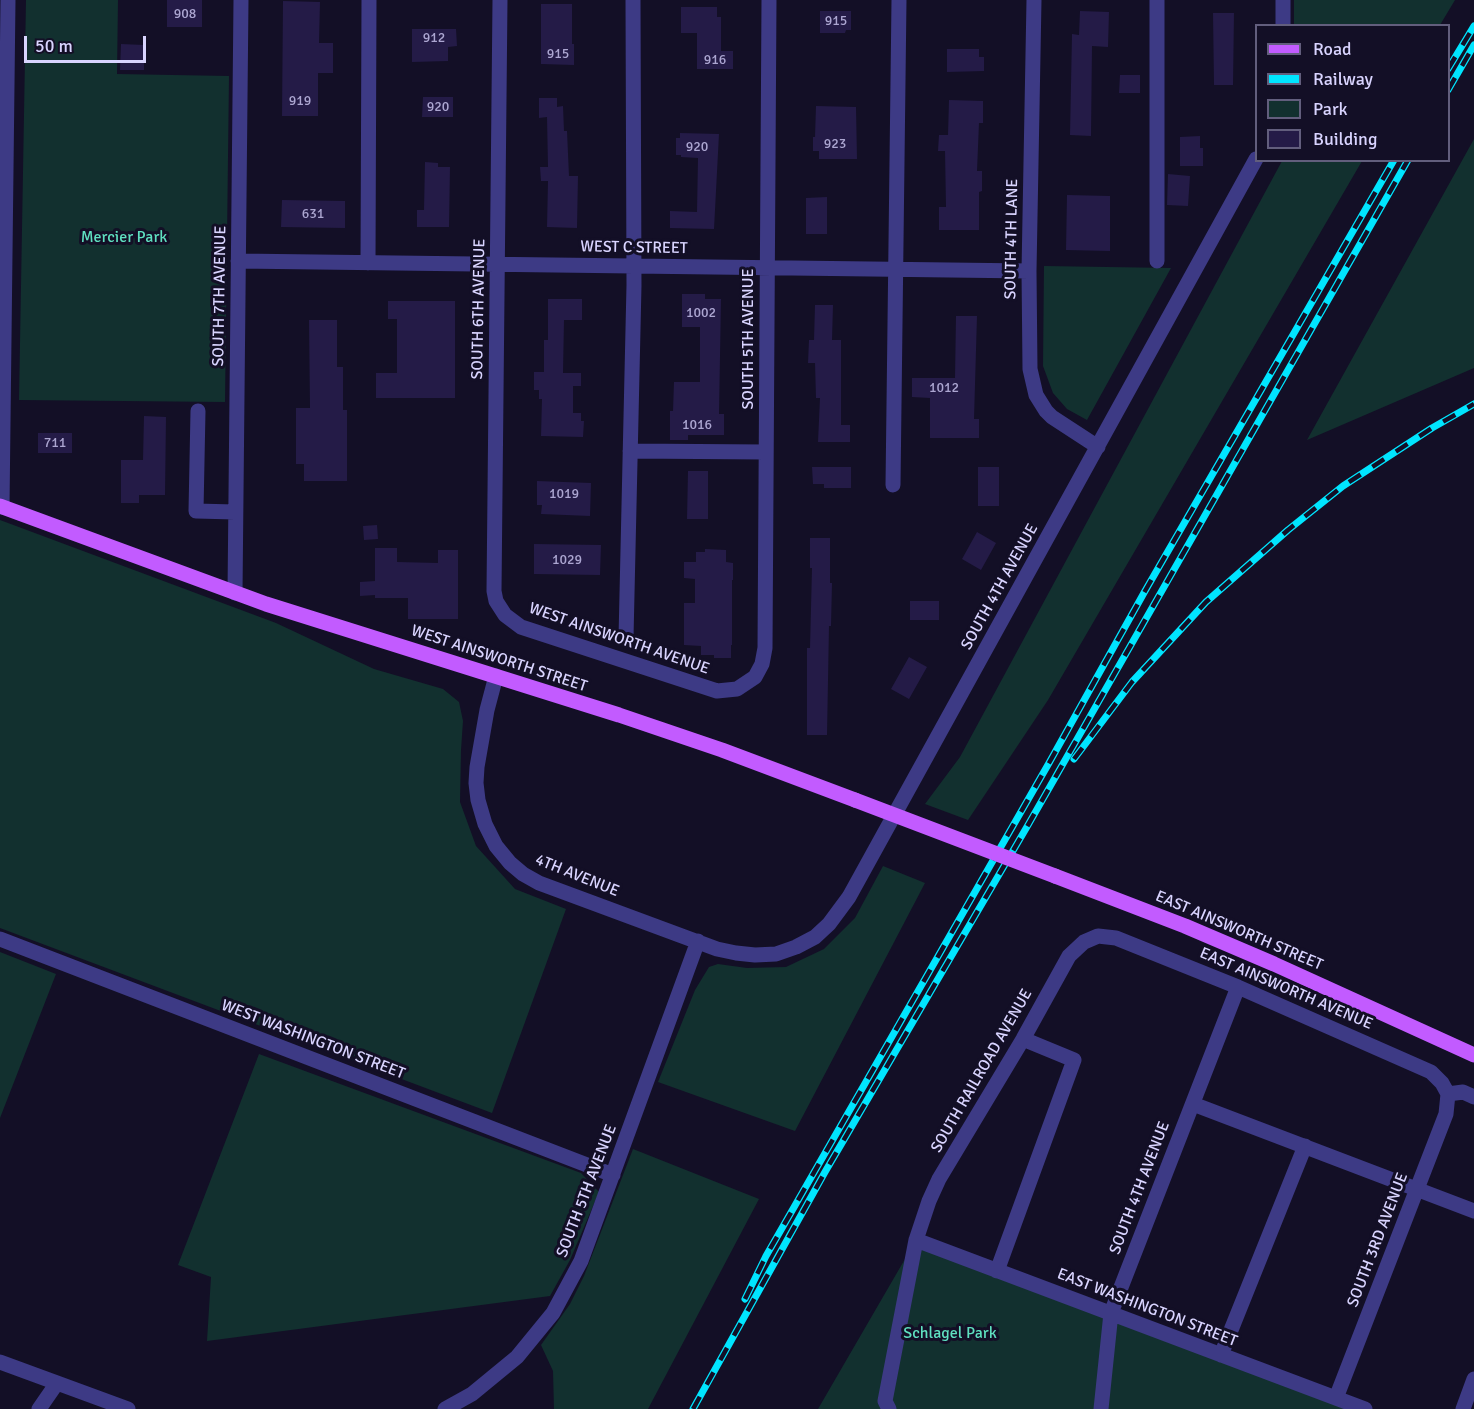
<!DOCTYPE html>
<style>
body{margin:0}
#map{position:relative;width:1474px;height:1409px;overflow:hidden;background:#130f26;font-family:Signika,sans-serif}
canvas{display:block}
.legend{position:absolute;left:1255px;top:24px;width:195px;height:138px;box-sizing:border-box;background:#130f26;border:2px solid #625e7d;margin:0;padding:8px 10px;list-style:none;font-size:18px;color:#d9d4ff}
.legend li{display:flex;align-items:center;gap:12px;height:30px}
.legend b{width:30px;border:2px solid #625e7d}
.scale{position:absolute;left:24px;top:36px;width:122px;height:27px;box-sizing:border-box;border:3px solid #d9d4ff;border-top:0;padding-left:8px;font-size:18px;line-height:21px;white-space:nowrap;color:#d9d4ff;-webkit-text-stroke:4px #130f26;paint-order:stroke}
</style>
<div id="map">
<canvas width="1474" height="1409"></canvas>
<ul class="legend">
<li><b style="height:8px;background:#c25bff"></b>Road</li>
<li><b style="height:8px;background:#00e5ff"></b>Railway</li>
<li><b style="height:16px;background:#12302f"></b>Park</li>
<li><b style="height:16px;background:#241b47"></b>Building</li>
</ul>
<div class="scale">50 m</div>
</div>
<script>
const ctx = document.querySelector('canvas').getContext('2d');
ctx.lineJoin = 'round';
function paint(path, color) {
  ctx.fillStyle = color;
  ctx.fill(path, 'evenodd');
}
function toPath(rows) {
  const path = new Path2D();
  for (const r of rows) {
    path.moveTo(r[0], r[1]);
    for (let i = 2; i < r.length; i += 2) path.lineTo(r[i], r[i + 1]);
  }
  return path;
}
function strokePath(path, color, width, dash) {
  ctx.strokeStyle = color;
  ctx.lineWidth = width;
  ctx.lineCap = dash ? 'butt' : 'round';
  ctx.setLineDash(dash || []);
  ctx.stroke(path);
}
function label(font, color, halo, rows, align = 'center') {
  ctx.font = font + ' Signika,sans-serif';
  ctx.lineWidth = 6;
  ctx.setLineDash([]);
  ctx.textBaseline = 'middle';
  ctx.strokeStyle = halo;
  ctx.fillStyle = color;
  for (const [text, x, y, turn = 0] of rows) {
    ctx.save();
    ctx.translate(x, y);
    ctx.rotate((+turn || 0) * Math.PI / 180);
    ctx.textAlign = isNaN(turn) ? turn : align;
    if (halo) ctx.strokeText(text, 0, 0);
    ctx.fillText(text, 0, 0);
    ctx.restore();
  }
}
const green = toPath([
 [26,0,118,0,117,74,229,76,225,402,19,400],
 [1294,0,1455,0,1440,25,1294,26],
 [1474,139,1474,368,1307,440],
 [1282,161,1362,161,1048,700,968,820,925,804,960,757],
 [1044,266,1171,268,1087,420,1067,409,1053,393,1043,366],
 [0,520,276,623,374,669,443,689,459,702,463,721,461,750,460,802,476,846,515,889,566,909,492,1113,0,928],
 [883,866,925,883,795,1131,658,1082,695,990,709,967,718,964,747,968,786,967,824,949,855,918],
 [0,952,56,974,0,1118],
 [259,1054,581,1173,599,1192,570,1260,550,1296,207,1341,211,1277,178,1265],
 [633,1149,759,1199,648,1409,554,1409,553,1371,541,1345,570,1304,584,1276],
 [916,1240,1365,1409,818,1409]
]);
const building = toPath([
 [167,0,202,0,202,27,167,27],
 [283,1,320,2,319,43,333,43,333,73,318,73,318,116,282,116],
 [541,4,572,4,572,44,574,44,574,65,541,64],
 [681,7,717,7,717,17,721,17,721,51,733,51,733,69,697,69,697,33,681,33],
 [820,11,851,11,851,30,846,30,845,33,820,33],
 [1080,11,1109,12,1108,47,1092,46,1091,136,1070,135,1072,34,1079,35],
 [1213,13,1234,13,1233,85,1214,85],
 [412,29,456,29,457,46,448,47,448,61,412,62],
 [121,44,144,45,144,70,120,70],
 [947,49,979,49,979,57,984,57,984,71,947,72],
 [1120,75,1140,75,1140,93,1119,93],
 [423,97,453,97,453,117,422,117],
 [539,98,557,98,557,107,563,106,564,131,567,131,569,176,578,176,577,228,547,227,548,181,541,181,540,167,548,167,547,117,539,118],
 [949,100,983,101,983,123,979,123,977,171,982,171,982,191,979,192,979,230,939,230,939,207,946,207,945,151,938,151,939,135,948,135],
 [816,106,856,107,857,159,819,159,819,151,813,151,813,137,815,137],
 [680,133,719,134,714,229,670,228,670,211,697,212,698,158,681,157,681,155,676,155,676,138,680,138],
 [1200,136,1200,148,1203,148,1203,166,1180,166,1180,137],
 [425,162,438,163,438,167,450,167,449,227,417,227,417,210,424,210],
 [1168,174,1190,176,1188,206,1167,205],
 [1067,195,1110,196,1110,251,1066,250],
 [827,197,827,234,806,234,806,198],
 [282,200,345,201,345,228,281,227],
 [682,294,705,294,705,299,721,299,719,414,724,414,724,435,688,435,688,440,670,440,670,411,673,411,674,382,700,382,700,327,682,327],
 [548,299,582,299,582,320,564,320,563,373,581,373,581,386,573,386,573,413,581,413,581,421,584,421,583,437,541,436,542,399,539,399,539,390,534,390,534,372,544,372,544,340,548,340],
 [388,301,455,301,455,398,376,398,376,373,397,373,397,319,388,319],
 [815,305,833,305,832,340,841,340,841,425,850,425,850,442,818,442,820,398,816,398,815,363,808,363,809,340,814,340],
 [956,316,977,316,974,419,979,419,979,438,930,438,930,398,912,397,912,378,955,378],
 [309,320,337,320,337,367,343,367,343,410,347,410,347,481,304,481,304,464,296,464,296,408,310,408],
 [144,416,166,417,165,495,139,495,139,503,121,503,121,460,143,460],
 [38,433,72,433,72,453,38,453],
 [812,467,851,467,851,488,824,488,824,484,813,484],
 [978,467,999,467,999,506,978,506],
 [688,471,708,471,708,519,687,519],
 [537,481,591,483,590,516,541,514,542,505,537,505],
 [377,525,378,539,364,540,363,526],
 [977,532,996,543,981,570,962,559],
 [810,538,830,538,830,583,832,583,831,626,829,626,827,735,807,735,807,648,810,648,812,568,810,568],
 [534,544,601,545,600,575,534,574],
 [375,548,397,548,397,562,438,563,438,550,458,550,458,619,408,619,408,598,375,598,375,595,360,596,360,582,375,581],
 [705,549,726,550,726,562,733,563,733,580,732,580,732,645,731,645,731,658,714,658,714,655,701,655,701,646,684,645,684,603,695,603,695,579,684,578,684,562,696,562,696,552,705,552],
 [910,601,939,601,939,620,910,620],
 [909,657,927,667,909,699,891,689]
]);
const minor = toPath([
 [500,0,494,591,496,601,505,615,521,627,717,691,737,689,755,677,762,664,765,648,769,0],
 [1034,0,1029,271,1030,369,1036,395,1046,411,1052,417,1098,447],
 [1283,26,1283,0],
 [238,261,1029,271],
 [1157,261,1157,0],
 [368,263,369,0],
 [198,411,196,511,235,512],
 [630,451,766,452],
 [893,485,899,0],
 [2,507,8,0],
 [235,593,241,0],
 [626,638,634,285,633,0],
 [496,676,487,710,477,767,476,783,478,800,485,824,496,846,510,863,523,874,539,883,717,949,736,953,755,955,776,954,796,947,815,937,829,924,849,897,1256,159],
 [0,939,613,1175],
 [1448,1094,1463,1092,1474,1097],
 [1193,1104,1474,1211],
 [916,1240,1365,1409],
 [997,1271,1074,1060,1023,1039],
 [1221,1355,1305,1146],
 [0,1362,128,1409],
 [1336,1398,1446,1114,1448,1094],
 [39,1409,57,1383],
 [445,1409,472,1394,517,1357,553,1313,581,1261,698,941],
 [889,1409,885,1401,916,1240,929,1201,939,1179,1023,1039,1069,956,1084,942,1098,936,1116,938,1238,987,1431,1072,1442,1083,1448,1094],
 [1101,1409,1111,1313,1238,987],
 [1463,1409,1474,1379]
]);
const major = toPath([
 [0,506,266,604,619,715,722,750,855,800],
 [1055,876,1185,926,1274,964,1474,1055]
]);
const rail = toPath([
 [1448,69,1474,26],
 [1448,90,1474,45],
 [1074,759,1132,682,1206,602,1288,530,1343,486,1432,428,1474,404],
 [745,1299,766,1256,1049,763,1145,591,1394,160],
 [693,1409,825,1172,1028,825,1408,160]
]);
const majorBridge = toPath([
 [855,800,1055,876]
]);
const numberNames = [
 ["908",185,14],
 ["915",836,21],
 ["912",434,38],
 ["915",558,54],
 ["916",715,60],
 ["919",300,101],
 ["920",438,107],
 ["923",835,144],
 ["920",697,147],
 ["631",313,214],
 ["1002",701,313],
 ["1012",944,388],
 ["1016",697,425],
 ["711",55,443],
 ["1019",564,494],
 ["1029",567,560]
];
const parkNames = [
 ["Mercier Park",124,238],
 ["Schlagel Park",950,1334]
];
const streetNames = [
 ["SOUTH 4TH LANE",1012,239,-89],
 ["WEST C STREET",634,248,1],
 ["SOUTH 7TH AVENUE",220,296,-89],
 ["SOUTH 6TH AVENUE",479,309,-89],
 ["SOUTH 5TH AVENUE",749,339,-90],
 ["SOUTH 4TH AVENUE",1000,587,-61],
 ["WEST AINSWORTH AVENUE",619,639,19],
 ["WEST AINSWORTH STREET",499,659,18],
 ["4TH AVENUE",577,876,22],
 ["EAST AINSWORTH STREET",1239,931,23],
 ["EAST AINSWORTH AVENUE",1286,989,23],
 ["WEST WASHINGTON STREET",313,1040,21],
 ["SOUTH RAILROAD AVENUE",982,1071,-60],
 ["SOUTH 4TH AVENUE",1140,1188,-69],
 ["SOUTH 5TH AVENUE",587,1191,-69],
 ["SOUTH 3RD AVENUE",1378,1240,-69],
 ["EAST WASHINGTON STREET",1147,1308,21]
];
paint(green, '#12302f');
paint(building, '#241b47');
strokePath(minor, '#3d3a85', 15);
strokePath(major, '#c25bff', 15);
strokePath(rail, '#00e5ff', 7);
strokePath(rail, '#130f26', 4.5, [14]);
strokePath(majorBridge, '#c25bff', 15);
label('14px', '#aca6d1', null, numberNames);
label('16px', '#5fe0c0', '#130f26', parkNames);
label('16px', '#d9d4ff', '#130f26', streetNames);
</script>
